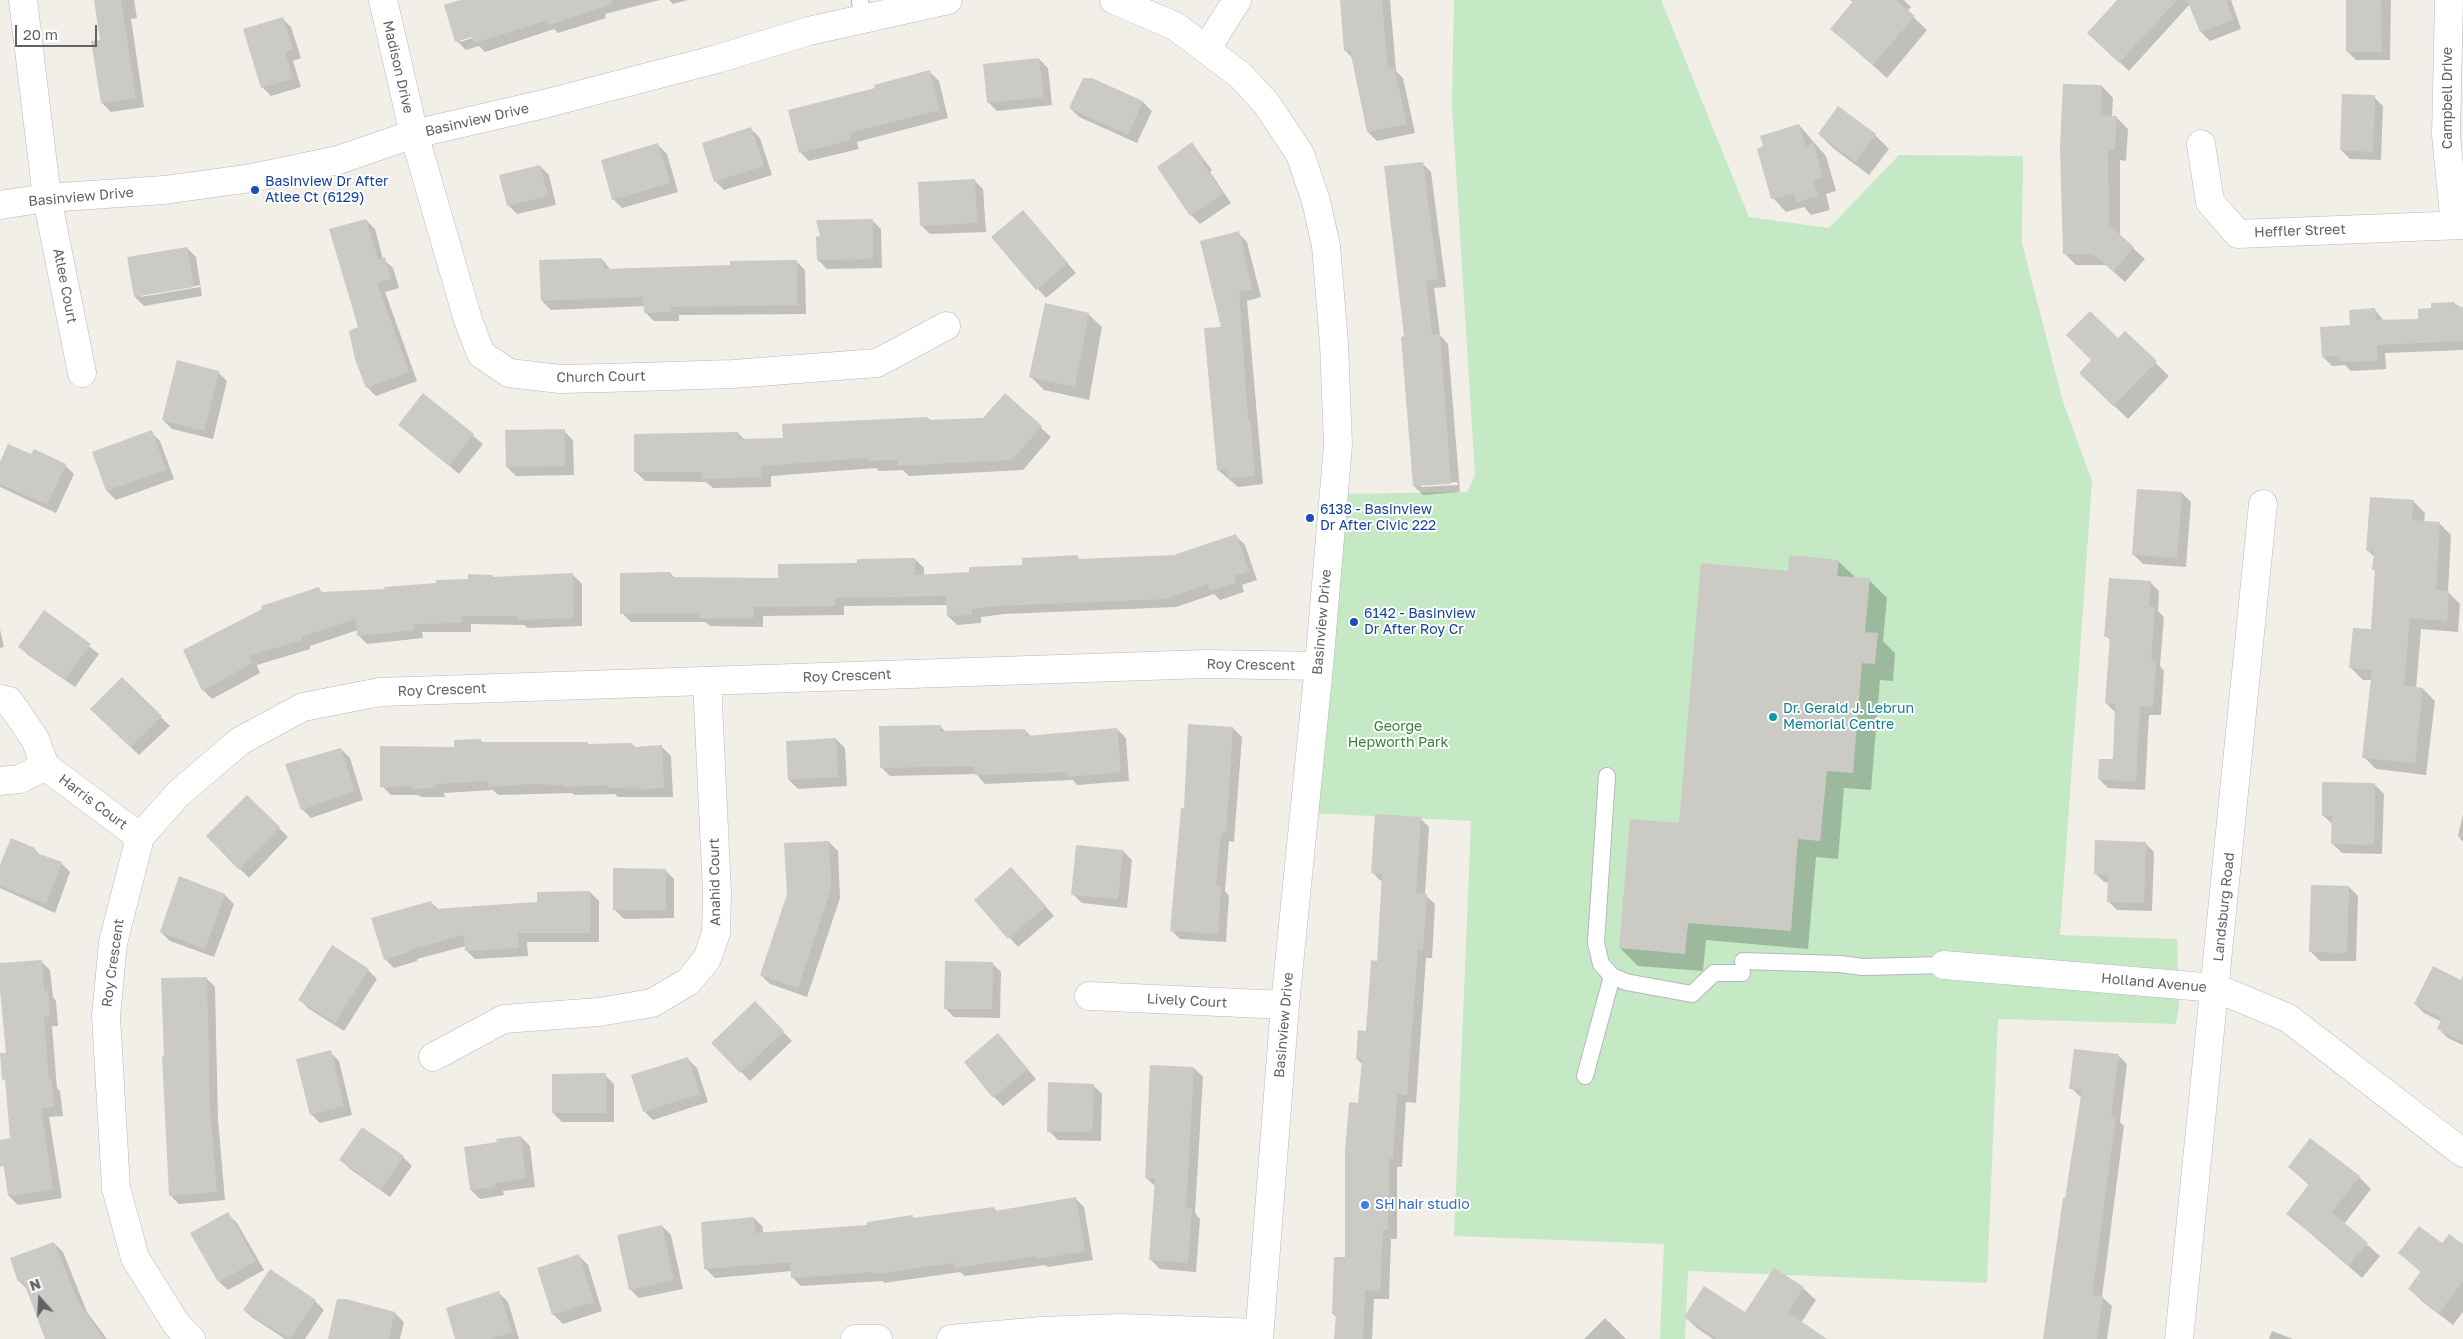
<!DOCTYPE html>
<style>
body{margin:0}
#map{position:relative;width:2463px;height:1339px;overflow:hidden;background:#f1efe8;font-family:"Golos Text",sans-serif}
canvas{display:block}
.north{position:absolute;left:15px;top:1274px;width:50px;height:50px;-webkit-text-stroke:4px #fff;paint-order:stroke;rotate:341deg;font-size:14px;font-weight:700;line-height:20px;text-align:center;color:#5f6368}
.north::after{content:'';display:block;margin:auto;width:18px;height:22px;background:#5f6368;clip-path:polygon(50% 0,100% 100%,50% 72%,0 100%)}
.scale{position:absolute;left:15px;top:25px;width:82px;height:22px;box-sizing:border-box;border:2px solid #5f6368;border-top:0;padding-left:6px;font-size:15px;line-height:18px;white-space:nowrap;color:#5f6368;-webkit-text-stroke:4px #fff;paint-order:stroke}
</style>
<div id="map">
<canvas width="2463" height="1339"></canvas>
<div class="north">N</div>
<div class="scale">20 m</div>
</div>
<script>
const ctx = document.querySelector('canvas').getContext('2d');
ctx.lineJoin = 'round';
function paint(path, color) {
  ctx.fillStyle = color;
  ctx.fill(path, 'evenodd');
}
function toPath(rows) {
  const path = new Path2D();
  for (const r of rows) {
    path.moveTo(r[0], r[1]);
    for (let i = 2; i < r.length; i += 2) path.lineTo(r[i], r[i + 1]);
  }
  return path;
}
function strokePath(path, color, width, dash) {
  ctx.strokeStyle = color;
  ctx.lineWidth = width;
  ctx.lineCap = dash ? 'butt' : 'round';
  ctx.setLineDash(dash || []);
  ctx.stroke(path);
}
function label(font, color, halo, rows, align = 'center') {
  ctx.font = font + ' "Golos Text",sans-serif';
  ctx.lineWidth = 4;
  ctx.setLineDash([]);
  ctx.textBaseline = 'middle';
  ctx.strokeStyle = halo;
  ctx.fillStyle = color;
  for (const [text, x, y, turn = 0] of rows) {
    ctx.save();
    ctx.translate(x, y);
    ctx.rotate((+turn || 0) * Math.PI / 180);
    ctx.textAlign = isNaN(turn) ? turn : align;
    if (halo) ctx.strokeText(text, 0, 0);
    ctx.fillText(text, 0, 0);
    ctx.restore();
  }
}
const green = toPath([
 [1454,0,1661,0,1749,217,1829,228,1899,155,2023,156,2022,243,2063,402,2092,481,2060,935,2177,939,2179,1005,2176,1024,1998,1019,1987,1283,1688,1271,1685,1339,1660,1339,1664,1244,1454,1236,1471,821,1312,813,1337,494,1467,492,1475,475,1452,105]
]);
const shadow = toPath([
 [96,0,134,0,137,18,131,19,144,107,111,112,102,103,93,42,101,41],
 [465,0,660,0,605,14,606,18,558,33,554,29,485,52,479,46,466,50,457,41],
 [478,34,479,36,460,42,460,39],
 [669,0,688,0,673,4],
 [1341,0,1390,0,1396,71,1403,78,1415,133,1377,141,1368,132,1352,58,1345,50],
 [1850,0,1904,0,1911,7,1907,11,1927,30,1887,78,1832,29,1854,3],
 [2119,0,2231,0,2241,29,2210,41,2201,32,2190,4,2129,71,2097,41],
 [2348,0,2391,0,2390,60,2356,60,2347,51],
 [282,18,291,27,301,58,293,61,301,87,271,96,262,87],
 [1039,59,1048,68,1052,105,997,111,988,102],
 [930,72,939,81,948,118,857,142,859,149,809,161,800,152,876,89],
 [1092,79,1143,102,1152,111,1137,143,1079,117,1070,108],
 [2102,86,2113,98,2112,117,2116,117,2128,129,2126,161,2120,160,2120,236,2145,259,2125,282,2106,265,2076,265,2064,253],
 [2374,97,2383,106,2381,160,2350,159,2341,150],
 [1839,108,1875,135,1889,149,1869,175,1833,148,1819,134],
 [1799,125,1826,156,1836,191,1826,194,1830,210,1811,215,1804,207,1786,212,1773,198,1764,147],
 [751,129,760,138,772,175,724,190,715,181],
 [1192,144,1212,170,1210,172,1231,203,1200,224,1191,215],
 [658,145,667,154,678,192,622,208,613,199],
 [1422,163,1431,172,1446,287,1434,288,1440,335,1448,344,1460,492,1423,495,1414,486,1405,338],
 [1457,482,1458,485,1421,487,1421,484],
 [540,166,549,175,556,205,517,214,508,205],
 [974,180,983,189,986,232,930,234,921,225],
 [366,220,375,229,383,259,393,268,399,288,385,292,417,381,376,396,367,387,359,328],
 [872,220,881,229,882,268,827,269,818,260],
 [1031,221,1076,273,1046,298,992,237],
 [1238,233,1247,242,1261,297,1247,301,1263,484,1238,487,1218,470,1223,328],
 [187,248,196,257,202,296,144,306,135,297],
 [200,285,200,287,141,297,141,295],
 [602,259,611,270,731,266,796,261,805,270,806,314,679,315,679,321,654,321,645,312,645,306,551,310,542,301],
 [2454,303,2463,309,2463,350,2385,353,2386,369,2351,371,2345,365,2332,366,2323,357,2351,326,2375,310,2384,321,2420,320,2432,310],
 [1088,314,1102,327,1089,400,1044,390,1030,376],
 [2125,333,2169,376,2128,419,2080,373],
 [218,372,227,381,213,439,172,429,163,420],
 [424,395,483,444,459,474,399,424],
 [1005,395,1051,437,1023,470,909,476,903,470,879,471,876,468,771,476,771,487,713,488,706,482,645,481,635,471,738,433,745,440,784,439,928,418,931,421,983,419],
 [564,431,573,440,574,475,516,476,507,467],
 [151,432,160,441,174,479,116,500,107,491],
 [32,456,65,465,74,474,56,513,0,487,0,465],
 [2182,493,2191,502,2186,567,2143,564,2134,555],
 [2413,501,2425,513,2424,522,2439,523,2451,535,2448,592,2460,604,2458,632,2421,629,2416,688,2423,689,2435,701,2426,775,2376,769,2364,757,2372,680,2363,680,2351,668,2372,630,2376,572,2374,570,2375,557,2368,551],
 [1236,536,1245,545,1257,580,1242,585,1244,592,1220,600,1214,594,1176,607,1005,614,981,617,981,623,957,625,948,616,948,605,844,606,844,615,763,616,763,627,710,626,705,622,631,622,622,613,671,574,675,578,780,579,858,564,915,559,924,568,924,576,971,574,1077,556,1080,560,1174,556],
 [1838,561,1856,578,1869,580,1887,598,1883,641,1895,653,1893,681,1880,680,1871,790,1844,788,1838,859,1816,857,1808,949,1706,940,1703,971,1638,966,1620,948,1680,824,1790,572],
 [573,575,582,584,582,626,528,628,524,625,471,624,471,632,422,632,423,638,367,644,358,635,358,630,310,646,310,649,257,665,260,673,212,699,203,690,318,588,324,594,386,590,492,576,495,578],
 [2150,582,2159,591,2158,611,2164,617,2160,666,2164,671,2161,715,2149,715,2145,790,2108,788,2099,779,2114,761,2115,712,2106,703,2111,641,2106,636],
 [44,612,99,654,75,687,28,655,19,646],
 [0,629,4,647,0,648],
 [122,679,170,726,139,755,91,709],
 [940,726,946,732,1025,730,1032,737,1117,729,1126,738,1129,781,1077,785,1073,780,985,784,976,774,890,776,881,767],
 [1233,728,1242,737,1234,842,1229,841,1225,891,1229,896,1226,942,1180,939,1171,930,1185,810],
 [836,739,845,748,847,786,798,789,789,780],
 [480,740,483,743,587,743,590,746,632,744,636,748,662,747,671,756,673,797,618,797,615,794,574,795,572,793,498,795,493,790,444,793,445,797,421,797,418,795,391,795,382,786,455,748],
 [341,749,350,758,363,800,311,818,302,809],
 [2375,785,2384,794,2382,854,2342,853,2333,844,2332,824,2323,815],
 [247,796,288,837,249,878,207,836],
 [2463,814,2463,842,2458,836],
 [1420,818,1429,827,1425,895,1435,904,1432,958,1426,958,1416,1103,1406,1102,1402,1167,1397,1167,1397,1239,1391,1239,1389,1299,1374,1299,1372,1339,1335,1339,1337,1317,1333,1314,1346,1259,1363,1065,1357,1059,1368,1032,1378,962,1382,882,1373,873],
 [829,842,838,851,840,898,807,997,770,984,761,975],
 [2145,843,2154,852,2152,911,2117,910,2108,901,2109,883,2104,882,2095,873],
 [34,849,41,856,61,863,70,872,55,913,0,888,0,868],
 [1123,851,1132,860,1127,908,1082,903,1073,894],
 [665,870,674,879,674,918,624,919,615,910],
 [180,878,225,895,234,904,214,957,170,941,161,932],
 [1020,878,1054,916,1018,947,976,900],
 [2349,887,2358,896,2356,961,2320,961,2311,952],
 [590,892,599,901,599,942,527,942,528,956,475,959,466,950,466,946,417,959,417,961,394,968,385,959,431,902,439,910,538,903],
 [41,961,50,970,53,997,56,1001,58,1026,52,1026,57,1088,60,1091,63,1116,49,1117,62,1198,18,1205,9,1196,0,1147,0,1141,12,1139,7,1082,4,1079,7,1054,2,993,0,990,0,965],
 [992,963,1001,972,1000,1018,954,1017,945,1008],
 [368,970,377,979,344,1031,309,1009,300,1000],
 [206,978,215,987,218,1120,225,1200,179,1204,170,1195,166,1057],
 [2463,982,2463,1045,2448,1038,2439,1029,2442,1022,2424,1013,2415,1004],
 [755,1003,792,1041,750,1081,713,1043],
 [998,1035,1036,1079,1003,1106,994,1097],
 [330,1052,339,1061,352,1115,320,1123,311,1114],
 [2118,1055,2127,1064,2120,1122,2124,1126,2102,1297,2112,1306,2107,1339,2044,1339,2082,1098,2071,1088],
 [688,1059,697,1068,708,1102,653,1120,644,1111],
 [1194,1068,1203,1077,1195,1213,1200,1219,1196,1272,1160,1269,1151,1260,1155,1186,1146,1178],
 [605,1075,614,1084,614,1122,562,1122,553,1113],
 [1093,1085,1102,1094,1101,1141,1058,1140,1049,1131],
 [363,1129,403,1157,412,1166,390,1197,350,1169,341,1160],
 [521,1137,530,1146,535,1187,503,1191,504,1195,480,1199,471,1190,498,1143],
 [2289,1167,2359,1177,2371,1189,2344,1224,2380,1256,2362,1278,2288,1214,2310,1186],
 [1075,1198,1084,1207,1093,1260,1048,1267,1045,1265,965,1276,960,1272,884,1283,883,1281,801,1286,792,1277,792,1271,715,1278,706,1269,754,1218,763,1227,763,1233,869,1226,912,1216,915,1219,994,1208,998,1212],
 [228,1214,237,1223,264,1270,228,1290,219,1282],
 [662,1226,671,1235,683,1289,639,1298,630,1289],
 [54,1243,63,1252,87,1312,107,1339,51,1339,27,1289,19,1281],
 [2442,1245,2463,1246,2463,1312,2453,1325,2423,1302,2409,1289,2422,1273,2399,1253],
 [579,1256,588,1265,602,1311,563,1324,554,1315,539,1269],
 [270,1271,315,1301,324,1310,305,1339,285,1339,253,1318,244,1310],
 [1803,1288,1816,1300,1801,1323,1825,1339,1713,1339,1698,1329,1685,1317,1745,1314],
 [499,1293,508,1302,519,1339,456,1339],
 [338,1299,395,1313,404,1322,400,1339,330,1339],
 [1605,1318,1626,1339,1584,1339],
 [2272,1331,2293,1339,2269,1339]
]);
const building = toPath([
 [94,0,121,0,136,98,101,103,91,41,100,40],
 [460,0,611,0,612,4,548,25,547,20,475,43,472,37,455,42,444,5],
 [1340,0,1382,0,1388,69,1394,67,1407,124,1367,132,1350,50,1344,51],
 [1854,0,1896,0,1915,16,1873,65,1830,29],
 [2117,0,2177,0,2119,63,2087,33],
 [2187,0,2226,0,2233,20,2200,32],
 [2346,0,2381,0,2382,52,2346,52],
 [283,17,293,49,285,52,293,78,261,88,243,29],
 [1039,58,1044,97,987,103,983,64],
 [930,70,940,110,849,133,850,140,799,153,788,110,875,88,874,85],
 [1083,78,1092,78,1143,101,1128,135,1069,108],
 [2063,84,2102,85,2101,115,2117,116,2115,150,2108,149,2109,225,2134,247,2113,271,2093,254,2063,254,2060,148],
 [2342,94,2375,95,2373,152,2340,150],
 [1838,106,1876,134,1855,162,1818,134],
 [1799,124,1806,149,1813,141,1823,177,1813,180,1818,196,1797,202,1794,193,1771,199,1757,149,1763,146,1760,136],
 [751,127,764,166,714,182,702,143],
 [1192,142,1204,160,1202,162,1223,194,1190,216,1157,167],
 [658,143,670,183,612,200,601,160],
 [1423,162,1438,279,1426,280,1432,334,1440,334,1451,484,1413,486,1401,337,1404,336,1384,166],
 [540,165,548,196,507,206,499,175],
 [975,179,977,223,920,226,918,182],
 [1023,210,1068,263,1036,290,991,237],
 [366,219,378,260,385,257,391,279,377,283,409,372,366,388,355,359,349,331,358,327,329,229],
 [873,219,873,259,817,260,816,237,820,236,816,220],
 [1239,231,1252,289,1239,292,1248,419,1250,419,1255,476,1228,478,1227,469,1217,470,1204,328,1221,327,1200,241],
 [187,247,194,287,134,297,127,257],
 [602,258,603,269,730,265,730,261,797,260,797,305,671,307,671,312,644,313,643,297,541,301,539,260],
 [2455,302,2455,307,2463,307,2463,341,2377,345,2378,361,2340,362,2340,356,2322,357,2320,327,2350,325,2349,310,2375,308,2376,320,2418,319,2418,309,2431,308,2431,303],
 [1045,303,1089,313,1075,387,1029,377],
 [2090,311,2118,338,2125,331,2157,361,2113,406,2079,373,2091,360,2066,335],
 [177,360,219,371,204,431,162,420],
 [423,393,474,434,449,466,398,425],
 [1005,393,1042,426,1012,460,898,466,897,460,867,461,867,458,761,466,761,477,702,479,702,472,634,472,634,434,738,432,739,439,783,438,782,424,928,417,928,420,983,418],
 [565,429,565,466,506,467,505,430],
 [152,430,166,470,106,491,92,452],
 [8,444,31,454,34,449,66,464,47,505,0,484,0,462],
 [2137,489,2182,492,2177,558,2132,555],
 [2370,497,2414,500,2412,520,2440,522,2436,590,2449,591,2447,621,2410,618,2404,685,2423,688,2415,763,2362,758,2372,670,2349,668,2353,628,2371,629,2375,570,2372,570,2374,551,2366,551],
 [1236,534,1249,571,1234,576,1236,583,1210,591,1208,584,1166,599,996,606,972,609,972,615,947,616,946,596,835,598,835,606,754,607,754,618,699,618,699,613,620,614,620,573,671,572,671,577,778,578,778,564,857,563,857,559,915,558,915,575,969,572,969,567,1022,565,1022,558,1078,555,1078,559,1174,555],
 [1789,555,1839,560,1837,576,1870,578,1865,632,1878,633,1875,664,1862,663,1853,773,1827,771,1820,841,1798,839,1791,931,1688,923,1685,954,1619,948,1630,819,1679,823,1701,563,1788,571],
 [573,573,574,618,517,620,517,616,462,616,462,623,414,624,414,630,357,636,356,619,301,637,302,640,249,656,252,663,202,691,183,650,262,609,261,606,319,587,321,592,385,589,384,587,436,583,436,580,468,579,468,574,493,575,493,577],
 [2109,578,2151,581,2149,606,2155,607,2151,660,2156,661,2153,707,2140,706,2136,782,2098,779,2099,759,2113,759,2115,704,2105,703,2110,637,2104,637],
 [44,610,91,644,65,679,18,647],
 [122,677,162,716,130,747,90,709],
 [1188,724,1233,727,1226,833,1221,833,1216,885,1221,886,1218,934,1170,931,1181,808,1184,808],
 [941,725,941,731,1025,729,1026,736,1117,728,1121,772,1067,777,1067,772,975,775,974,766,880,768,879,726],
 [836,738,838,777,788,780,786,741],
 [481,739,481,742,588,742,588,744,632,743,633,747,662,745,664,788,639,789,639,787,608,788,607,785,564,787,564,785,531,784,488,787,488,781,436,784,436,788,411,789,411,786,380,787,380,746,454,747,454,740],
 [341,748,355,791,301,810,285,764],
 [2322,782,2375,783,2374,845,2331,844,2332,816,2322,816],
 [247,795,280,827,239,870,206,836],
 [1375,814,1421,817,1416,893,1427,894,1423,950,1418,950,1407,1095,1397,1094,1393,1159,1389,1158,1388,1230,1383,1230,1380,1291,1365,1290,1363,1339,1334,1339,1336,1314,1332,1314,1334,1257,1345,1257,1345,1151,1349,1102,1358,1103,1362,1060,1356,1059,1358,1030,1366,1031,1371,960,1377,961,1382,874,1371,873],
 [11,838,35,848,34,852,62,862,46,904,0,886,0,865],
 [2095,840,2146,842,2144,903,2107,902,2108,875,2094,874],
 [829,841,831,888,798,988,760,975,787,894,784,843],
 [1076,845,1123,850,1118,899,1071,895],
 [1011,867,1046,906,1008,939,974,900],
 [613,868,666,869,666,910,613,910],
 [179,876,225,894,205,949,160,932],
 [2311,885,2349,886,2347,953,2309,952],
 [590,891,590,933,518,933,519,948,465,951,464,935,409,950,409,952,384,960,371,918,431,901,434,909,492,905,537,902,537,892],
 [332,945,369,969,335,1023,298,1000],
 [42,960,44,991,48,991,50,1017,44,1017,49,1081,52,1080,54,1107,41,1108,53,1190,8,1196,4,1166,0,1167,0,1140,10,1138,5,1079,2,1080,0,1053,6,1053,0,990,0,963],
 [945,961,993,962,992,1009,944,1009],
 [2433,966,2461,980,2463,975,2463,1042,2437,1029,2442,1018,2414,1004],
 [207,977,210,1110,217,1192,169,1196,162,1056,164,1055,161,978],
 [755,1001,784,1031,740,1073,711,1043],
 [998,1033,1028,1069,993,1098,964,1062],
 [2074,1049,2119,1054,2111,1116,2116,1116,2092,1295,2103,1296,2097,1339,2043,1339,2063,1198,2065,1198,2082,1090,2069,1089],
 [331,1050,344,1106,310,1115,296,1059],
 [688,1057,700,1094,643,1112,631,1075],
 [1150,1065,1194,1067,1186,1208,1192,1209,1188,1263,1149,1260,1155,1179,1145,1178],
 [606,1073,606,1113,552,1113,552,1074],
 [1048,1082,1094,1084,1092,1132,1047,1132],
 [362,1127,404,1156,381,1189,339,1160],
 [521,1136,526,1178,495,1183,495,1187,470,1190,464,1147,497,1142,496,1139],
 [2310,1138,2360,1176,2332,1212,2368,1243,2349,1266,2327,1246,2286,1214,2309,1184,2288,1167],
 [1076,1197,1085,1251,1038,1259,1037,1256,955,1268,954,1263,874,1274,874,1272,791,1278,790,1262,704,1269,701,1222,754,1217,755,1233,867,1225,867,1222,913,1215,913,1218,994,1207,995,1211],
 [228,1212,256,1261,218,1282,190,1233],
 [662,1225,674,1280,629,1290,617,1235],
 [2419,1226,2442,1243,2449,1234,2463,1244,2463,1281,2439,1313,2408,1289,2421,1271,2398,1253],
 [54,1242,78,1302,104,1339,45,1339,23,1280,18,1282,10,1258],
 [579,1254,594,1302,552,1315,537,1268],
 [1774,1268,1804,1287,1788,1312,1827,1339,1718,1339,1684,1317,1704,1286,1745,1312],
 [270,1269,316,1300,290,1339,243,1310],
 [499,1291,512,1332,490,1339,455,1339,446,1308],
 [337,1299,346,1299,395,1312,389,1339,328,1339]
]);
const lane = toPath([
 [860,0,862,19],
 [1607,776,1596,943,1601,964,1612,976,1626,982,1692,994,1714,973,1742,973],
 [1743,961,1840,964,1863,967,1944,965],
 [1585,1076,1612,976]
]);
const street = toPath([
 [23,0,47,198,82,373],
 [383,0,414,134,468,320,481,354,509,373,560,379,606,378,733,374,877,363,946,326],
 [1114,0,1175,26,1240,75,1266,103,1300,154,1316,201,1326,246,1334,343,1338,445,1319,666,1285,1005,1259,1339],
 [2449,0,2446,135,2455,225],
 [1207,48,1237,0],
 [2201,144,2210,202,2238,234,2463,225],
 [0,205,47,198,164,190,252,178,338,160,414,134,544,104,717,59,809,31,948,0],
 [0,699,9,701,35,739,45,766,140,837],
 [0,781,20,779,45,766],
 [1089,996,1285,1005],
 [433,1057,504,1019,599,1012,652,1003,688,982,707,959,716,933,717,892,707,681],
 [191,1339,177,1325,135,1258,116,1188,106,1016,113,943,140,837,178,794,240,741,303,707,380,692,1206,664,1319,666],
 [855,1339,878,1339],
 [951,1339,1042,1331,1120,1328,1259,1333],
 [2179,1339,2263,504]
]);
const secondary = toPath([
 [1944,965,2216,988,2288,1018,2463,1153]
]);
const markers = [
 [255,190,5,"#1a4fb4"],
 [1310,518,5,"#1a4fb4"],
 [1354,622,5,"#1a4fb4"],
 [1773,717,5,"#0f9aa8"],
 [1365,1205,5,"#3f7fe0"]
];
const streetNames = [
 ["Madison Drive",398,67,77],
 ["Campbell Drive",2448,98,-90],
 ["Basinview Drive",477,120,-13],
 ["Basinview Drive",81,197,-5],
 ["Heffler Street",2300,231,-2],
 ["Atlee Court",65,286,79],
 ["Church Court",601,377,-1],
 ["Basinview Drive",1322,622,-85],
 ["Roy Crescent",1251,665,1],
 ["Roy Crescent",847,676,-2],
 ["Roy Crescent",442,690,-2],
 ["Harris Court",93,802,37],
 ["Anahid Court",715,882,-91],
 ["Landsburg Road",2224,907,-84],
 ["Roy Crescent",113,963,-82],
 ["Holland Avenue",2154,983,5],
 ["Lively Court",1187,1001,3],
 ["Basinview Drive",1284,1025,-85]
];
const transitNames = [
 ["Basinview Dr After",265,182],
 ["Atlee Ct (6129)",265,198],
 ["6138 - Basinview",1320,510],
 ["Dr After Civic 222",1320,526],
 ["6142 - Basinview",1364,614],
 ["Dr After Roy Cr",1364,630]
];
const cultureNames = [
 ["Dr. Gerald J. Lebrun",1783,709],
 ["Memorial Centre",1783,725]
];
const parkNames = [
 ["George",1398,727],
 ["Hepworth Park",1398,743]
];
const shopNames = [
 ["SH hair studio",1375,1205]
];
paint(green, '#c5e8c5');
paint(shadow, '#0003');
paint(building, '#cccac5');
strokePath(lane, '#b5b8bc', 18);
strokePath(street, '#b5b8bc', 29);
strokePath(secondary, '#b6babf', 29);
strokePath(lane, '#fff', 16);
strokePath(street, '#fff', 28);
strokePath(secondary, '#fff', 28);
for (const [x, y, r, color] of markers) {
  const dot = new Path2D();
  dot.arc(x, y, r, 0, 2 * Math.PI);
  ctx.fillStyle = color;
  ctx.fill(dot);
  strokePath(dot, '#fff', 2);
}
label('14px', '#5f6368', '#fff', streetNames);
label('14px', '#164399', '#fff', transitNames, 'left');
label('14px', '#0d838f', '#fff', cultureNames, 'left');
label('14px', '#348238', '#fff', parkNames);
label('14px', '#366cbe', '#fff', shopNames, 'left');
</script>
